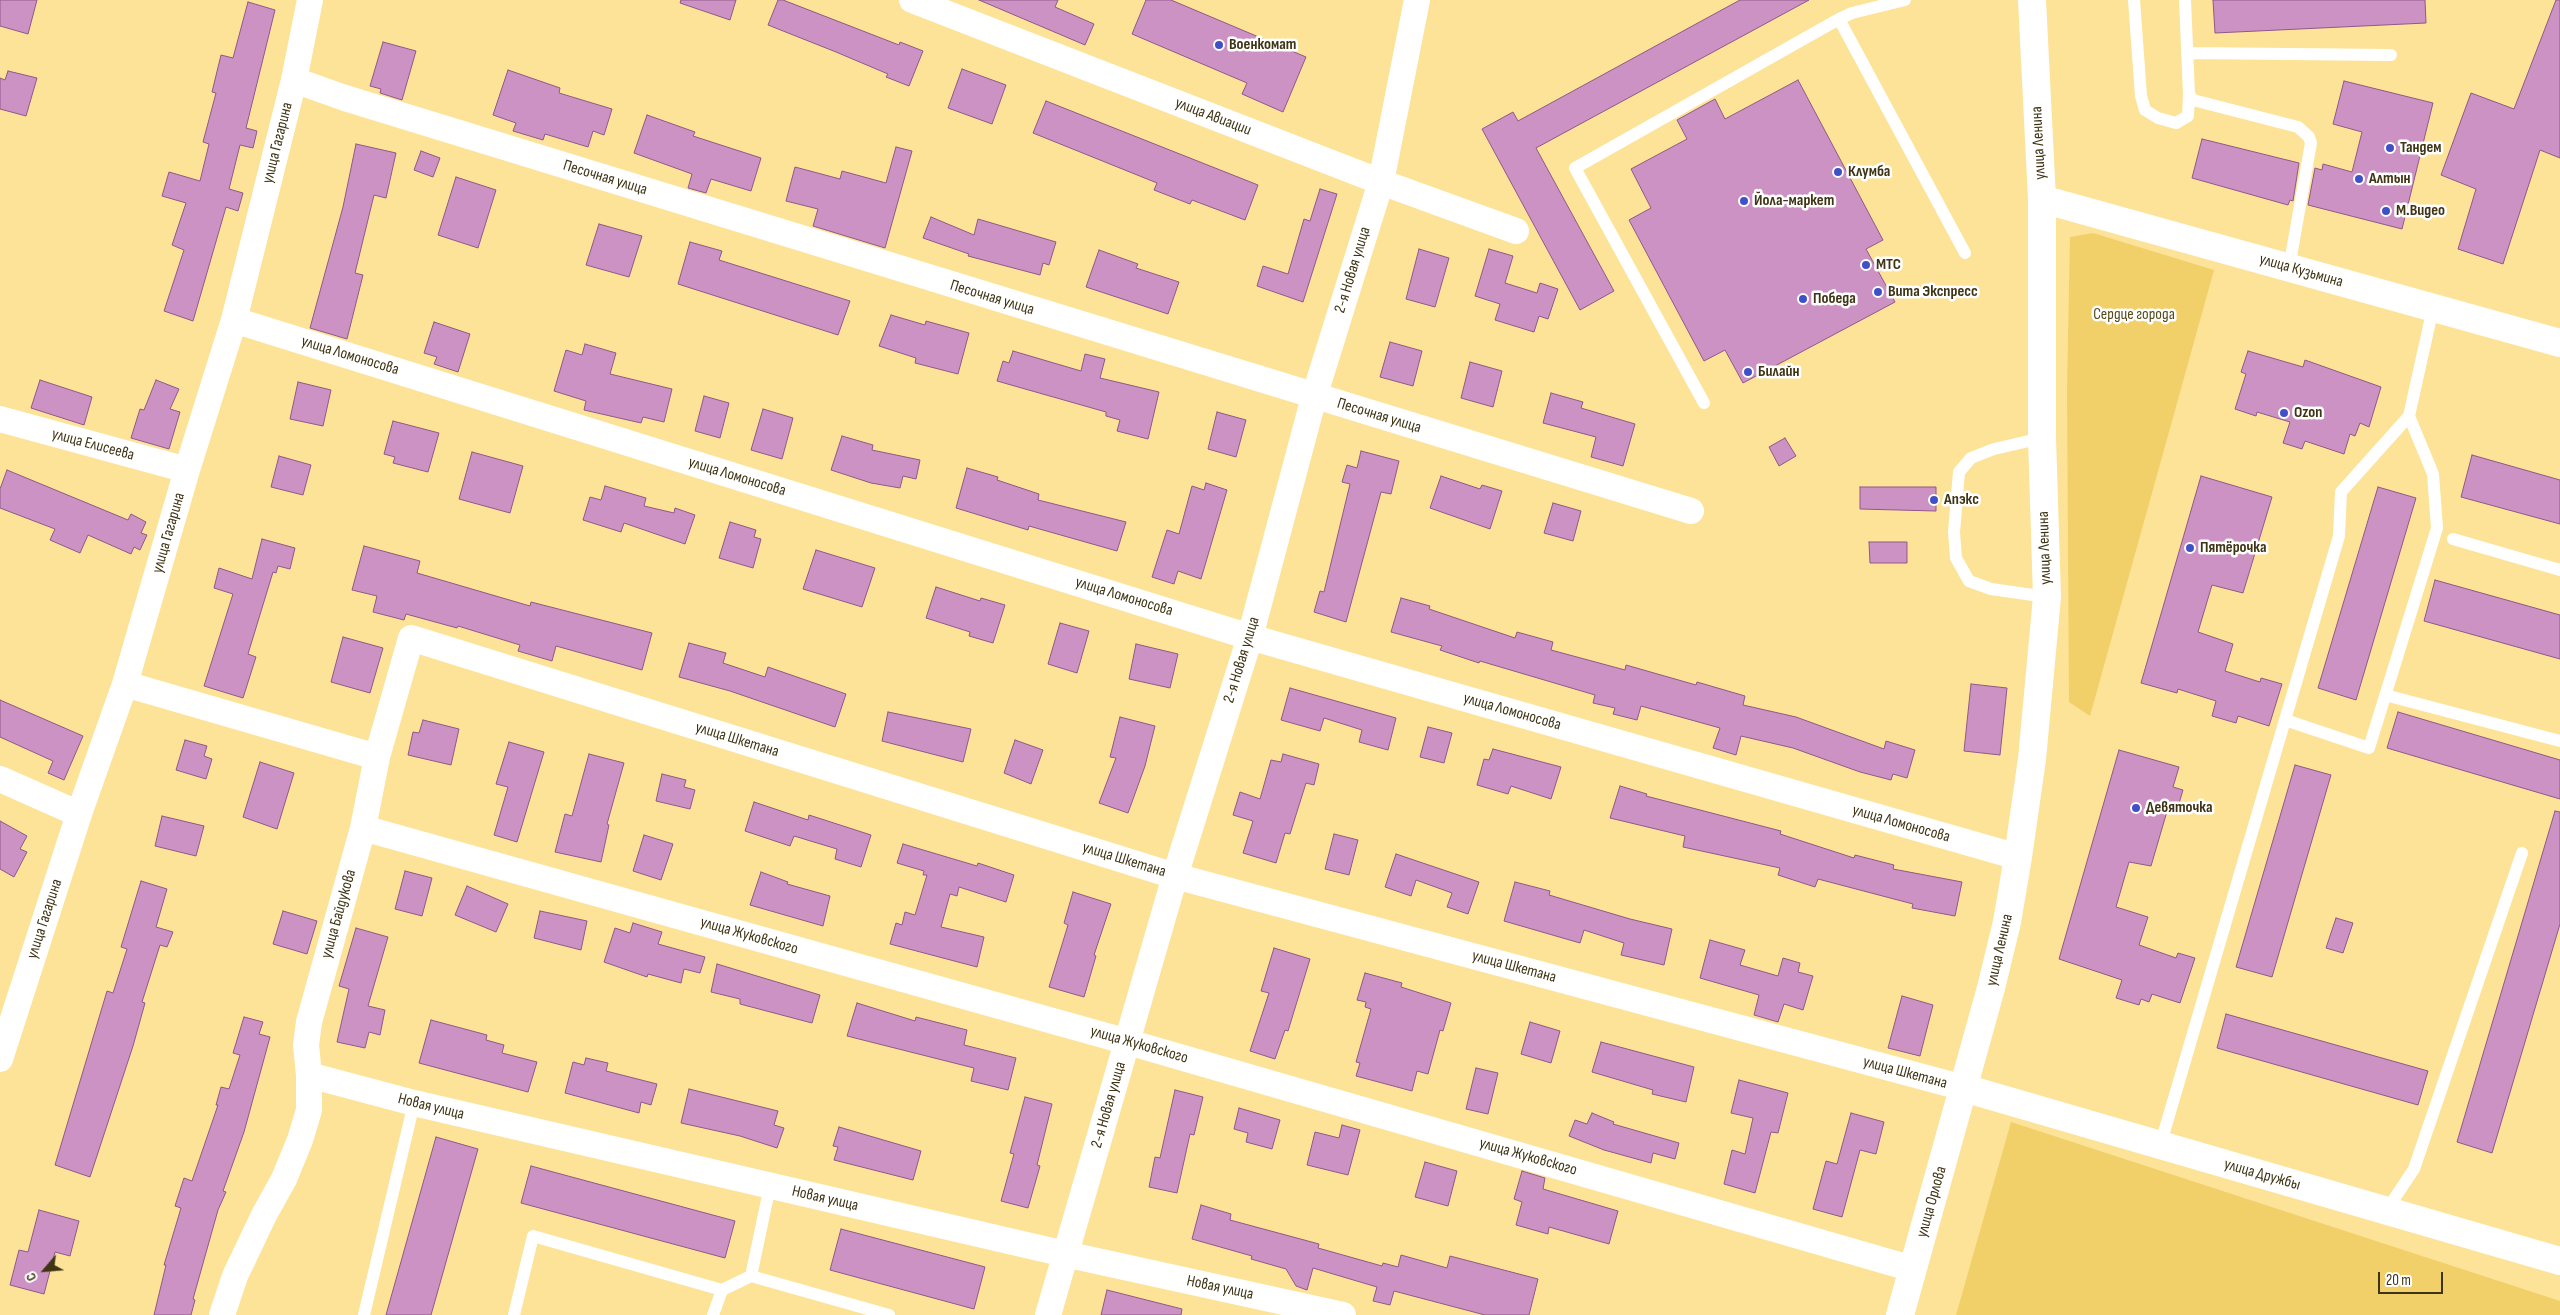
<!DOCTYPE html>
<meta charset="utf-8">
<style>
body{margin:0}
#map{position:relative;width:2560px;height:1315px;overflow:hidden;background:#fce398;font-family:"Sofia Sans Condensed",sans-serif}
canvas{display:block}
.north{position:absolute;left:20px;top:1245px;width:50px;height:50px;-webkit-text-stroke:4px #fff;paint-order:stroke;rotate:243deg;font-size:14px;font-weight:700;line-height:20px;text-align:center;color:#3f3516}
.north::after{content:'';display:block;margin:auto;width:18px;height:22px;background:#3f3516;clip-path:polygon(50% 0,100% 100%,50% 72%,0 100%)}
.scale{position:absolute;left:2378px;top:1272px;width:65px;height:22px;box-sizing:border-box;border:2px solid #3f3516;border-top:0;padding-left:6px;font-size:15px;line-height:18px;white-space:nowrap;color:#3f3516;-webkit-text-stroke:4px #fff;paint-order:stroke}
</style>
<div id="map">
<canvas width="2560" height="1315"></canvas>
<div class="north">С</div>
<div class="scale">20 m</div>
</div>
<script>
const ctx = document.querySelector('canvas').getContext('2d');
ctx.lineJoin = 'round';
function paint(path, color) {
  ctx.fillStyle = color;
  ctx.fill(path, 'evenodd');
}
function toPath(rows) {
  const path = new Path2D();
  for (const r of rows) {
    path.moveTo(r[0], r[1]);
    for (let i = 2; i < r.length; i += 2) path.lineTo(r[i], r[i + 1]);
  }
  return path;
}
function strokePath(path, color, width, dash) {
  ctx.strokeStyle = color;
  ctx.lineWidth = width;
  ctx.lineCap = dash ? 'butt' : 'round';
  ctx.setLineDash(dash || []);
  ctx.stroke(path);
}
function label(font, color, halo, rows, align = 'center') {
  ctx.font = font + ' "Sofia Sans Condensed",sans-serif';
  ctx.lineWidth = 5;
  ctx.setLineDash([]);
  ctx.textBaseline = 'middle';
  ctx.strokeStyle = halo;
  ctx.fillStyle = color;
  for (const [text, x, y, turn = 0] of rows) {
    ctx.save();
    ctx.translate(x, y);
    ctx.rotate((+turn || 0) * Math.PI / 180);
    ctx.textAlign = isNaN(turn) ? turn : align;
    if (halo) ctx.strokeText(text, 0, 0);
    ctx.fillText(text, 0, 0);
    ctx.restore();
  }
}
const green = toPath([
 [2093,233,2214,270,2090,716,2069,702,2067,391,2070,237],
 [2011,1122,2560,1301,2560,1315,1956,1315]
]);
const building = toPath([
 [0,0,37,0,28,34,0,26,0,0],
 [681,0,736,0,730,20,680,3,681,0],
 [778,0,783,0,899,45,900,42,923,51,909,86,886,77,888,74,836,52,768,25,778,0],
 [979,0,1058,0,1055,7,1094,24,1085,45,979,0],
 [1146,0,1171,0,1306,57,1283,112,1242,94,1247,83,1132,34,1146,0],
 [1740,0,1809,0,1536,148,1614,291,1580,310,1482,129,1513,112,1518,121,1740,0],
 [2213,0,2425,0,2426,23,2215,33,2213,0],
 [2556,0,2560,0,2560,158,2540,150,2503,264,2458,249,2476,189,2441,175,2471,93,2514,109,2556,0],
 [248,2,275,10,246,128,257,131,253,148,240,145,229,189,243,193,238,211,226,207,193,321,164,311,184,250,172,245,186,203,162,196,169,172,200,181,209,144,203,142,216,93,212,92,221,55,233,58,248,2],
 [383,42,416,51,402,100,380,93,381,89,370,86,383,42],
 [962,69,1006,85,992,124,948,108,962,69],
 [508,70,560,88,559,93,612,109,604,135,593,131,588,147,545,134,543,140,513,131,516,123,493,115,508,70],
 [8,71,37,78,26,116,0,109,0,78,5,80,8,71],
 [1798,80,1883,240,1866,249,1895,302,1743,383,1725,350,1704,361,1629,220,1651,208,1631,169,1687,139,1677,120,1715,99,1725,119,1798,80],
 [2344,81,2433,103,2402,229,2308,205,2315,168,2322,170,2323,164,2352,172,2362,132,2333,124,2344,81],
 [1046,101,1258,185,1245,220,1192,200,1190,204,1154,190,1157,183,1033,133,1046,101],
 [647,115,695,132,693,136,761,158,751,191,711,179,706,193,688,188,692,174,634,153,647,115],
 [2202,139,2299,163,2293,201,2290,200,2288,205,2192,178,2202,139],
 [356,144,396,153,386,198,374,195,355,273,363,275,347,339,310,328,343,207,356,144],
 [896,147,912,151,885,248,813,226,818,209,786,201,795,167,840,179,842,171,886,183,896,147],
 [421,151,440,158,433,177,414,170,421,151],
 [456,177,496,190,478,248,438,235,456,177],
 [1320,189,1337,194,1303,302,1257,286,1263,266,1288,274,1304,219,1310,221,1320,189],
 [931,217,974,235,978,219,1056,242,1049,265,1043,263,1040,275,968,256,969,254,923,238,931,217],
 [599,224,642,236,629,277,586,265,599,224],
 [690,242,722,251,719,260,850,301,838,335,678,284,690,242],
 [1419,249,1449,258,1435,307,1406,299,1419,249],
 [1489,249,1513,256,1505,283,1537,293,1540,283,1558,289,1548,319,1539,316,1534,332,1495,320,1500,304,1475,296,1489,249],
 [1099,250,1138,264,1136,268,1179,282,1168,314,1086,287,1099,250],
 [891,315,925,325,926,321,969,333,958,374,915,363,916,358,879,346,891,315],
 [434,322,470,334,458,372,434,364,437,357,424,353,434,322],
 [1390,342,1422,351,1413,386,1380,377,1390,342],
 [585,344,616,353,610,374,672,389,664,422,643,417,641,423,584,410,586,401,554,391,566,350,582,355,585,344],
 [1013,351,1081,371,1085,354,1105,359,1100,378,1159,392,1148,439,1117,431,1120,420,1106,416,1106,412,997,381,1003,361,1009,363,1013,351],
 [2248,351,2303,367,2305,360,2381,387,2369,427,2360,423,2355,436,2350,434,2344,454,2305,441,2302,449,2283,443,2290,422,2257,412,2256,416,2235,409,2246,374,2241,372,2248,351],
 [1470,362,1502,371,1493,407,1461,398,1470,362],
 [40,380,92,397,84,425,31,408,40,380],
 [156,380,179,389,170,409,180,412,169,449,131,438,140,409,144,410,156,380],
 [298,382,331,390,323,426,290,419,298,382],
 [1551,393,1583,402,1581,408,1635,424,1623,466,1591,457,1596,437,1543,423,1551,393],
 [704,396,729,403,720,438,695,431,704,396],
 [763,409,793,418,782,459,751,450,763,409],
 [1217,412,1246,420,1236,457,1208,449,1217,412],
 [393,421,439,433,428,472,393,463,395,457,384,454,393,421],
 [842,436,873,445,872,450,920,460,916,479,903,476,900,488,871,483,831,470,842,436],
 [1785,438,1796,456,1779,466,1769,447,1785,438],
 [1361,451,1399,461,1391,494,1381,492,1346,622,1314,612,1320,591,1324,592,1350,484,1342,482,1347,465,1357,468,1361,451],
 [472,452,523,466,510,513,459,499,472,452],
 [2472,455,2560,480,2560,524,2461,497,2472,455],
 [279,456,311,465,303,495,271,487,279,456],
 [967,468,998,477,997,480,1039,494,1038,500,1126,522,1117,551,1029,526,1028,530,956,508,967,468],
 [7,470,128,520,131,514,146,522,141,533,147,535,140,550,134,547,131,554,88,535,80,553,50,540,55,529,0,508,0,489,7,470],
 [1441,476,1480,489,1482,485,1502,491,1490,529,1430,508,1441,476],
 [2201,476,2272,497,2243,593,2212,585,2198,632,2233,644,2225,671,2260,682,2261,678,2282,684,2269,726,2238,716,2236,723,2212,716,2216,701,2178,689,2177,693,2141,683,2201,476],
 [1206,483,1227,490,1201,579,1178,571,1174,584,1152,577,1167,530,1179,534,1192,486,1204,490,1206,483],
 [605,486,646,498,644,506,674,513,675,508,695,515,685,544,624,523,621,532,583,520,590,497,601,500,605,486],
 [1860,487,1936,487,1936,511,1860,509,1860,487],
 [2378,487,2416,498,2356,700,2318,688,2378,487],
 [1553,503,1581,511,1573,541,1544,533,1553,503],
 [730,522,756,530,754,537,761,539,753,568,719,558,730,522],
 [262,539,295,548,290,569,278,566,276,573,273,572,248,654,256,657,243,698,204,686,233,594,214,588,219,568,252,579,262,539],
 [1869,542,1907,542,1907,563,1870,563,1869,542],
 [364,546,420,561,417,573,530,606,531,602,652,633,642,670,556,646,552,661,518,651,520,645,458,626,457,628,406,614,404,620,373,612,377,596,352,590,364,546],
 [816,550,875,568,862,607,803,589,816,550],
 [2435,580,2560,615,2560,659,2424,621,2435,580],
 [936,587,980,601,981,598,1005,605,993,643,969,636,970,632,926,618,936,587],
 [1401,598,1430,606,1429,609,1515,638,1517,632,1553,642,1551,650,1625,670,1626,665,1696,685,1697,682,1745,696,1743,705,1796,717,1884,749,1886,741,1915,750,1907,778,1893,774,1891,780,1860,772,1793,748,1741,736,1736,755,1713,748,1720,728,1641,706,1637,720,1613,714,1615,708,1593,703,1595,695,1480,661,1479,663,1440,650,1442,646,1391,632,1401,598],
 [1060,623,1089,631,1077,673,1048,664,1060,623],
 [343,637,383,648,370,693,331,682,343,637],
 [689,643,726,653,723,663,765,677,768,667,846,694,835,727,730,691,679,677,689,643],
 [1136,644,1178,654,1170,688,1129,679,1136,644],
 [1971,684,2007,688,2000,755,1964,751,1971,684],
 [1290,688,1396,718,1388,750,1359,742,1362,730,1324,718,1320,731,1281,720,1290,688],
 [0,700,83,736,64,780,48,773,53,761,0,737,0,700],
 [888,712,971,729,963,762,882,741,888,712],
 [2398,712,2560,760,2560,799,2387,748,2398,712],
 [1120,717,1155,726,1145,766,1128,813,1099,803,1116,758,1110,757,1120,717],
 [423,720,459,729,451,765,408,755,413,732,419,733,423,720],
 [1428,727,1452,733,1444,763,1420,757,1428,727],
 [185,740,207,746,204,756,212,759,206,779,176,770,185,740],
 [1015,740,1043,750,1031,784,1004,773,1015,740],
 [509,742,544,752,517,842,494,835,508,787,496,784,509,742],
 [1493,749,1561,767,1551,799,1511,786,1508,794,1477,785,1484,759,1489,760,1493,749],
 [2119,750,2179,767,2173,787,2183,790,2177,810,2168,808,2151,866,2129,862,2116,907,2148,917,2139,945,2176,958,2178,953,2195,958,2180,1003,2152,994,2149,1002,2141,999,2139,1005,2116,998,2122,980,2059,959,2119,750],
 [589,754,624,763,607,824,609,825,601,862,555,852,565,814,572,816,589,754],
 [1283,754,1319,764,1314,785,1306,783,1290,834,1285,833,1276,863,1243,853,1253,821,1233,815,1240,792,1260,799,1271,760,1281,762,1283,754],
 [260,762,294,773,277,829,243,817,260,762],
 [2295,765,2331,775,2272,977,2236,967,2295,765],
 [662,774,686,780,684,787,695,790,690,809,656,801,662,774],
 [1620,786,1647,794,1646,796,1781,831,1780,834,1854,858,1855,855,1894,865,1893,869,1962,882,1955,916,1912,908,1913,904,1818,879,1815,887,1778,875,1780,868,1683,847,1685,836,1610,818,1620,786],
 [754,802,808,820,809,815,871,835,861,867,835,859,837,849,794,836,790,846,745,831,754,802],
 [2555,811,2560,812,2560,924,2492,1153,2457,1142,2555,811],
 [162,816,204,826,196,856,155,846,162,816],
 [0,821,27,836,20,849,27,852,14,877,0,869,0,821],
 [1334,834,1358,840,1349,875,1325,869,1334,834],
 [644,835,673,844,661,880,633,871,644,835],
 [903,844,977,866,978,863,1014,875,1006,902,959,887,957,896,950,894,941,927,984,937,977,967,890,944,896,923,902,925,905,912,915,915,927,875,923,875,924,871,897,863,903,844],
 [1396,854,1479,882,1468,914,1447,907,1452,893,1416,880,1411,896,1385,887,1396,854],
 [405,871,432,878,422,916,395,909,405,871],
 [761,872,788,882,787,884,830,896,823,926,750,905,761,872],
 [141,881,167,889,156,927,173,932,167,947,160,945,142,1002,145,1003,133,1046,90,1177,55,1165,107,991,113,993,127,949,121,947,141,881],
 [1515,882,1550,891,1549,895,1630,919,1672,929,1664,965,1621,955,1624,943,1584,930,1580,943,1504,921,1515,882],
 [467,886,508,904,496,932,455,915,467,886],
 [1073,892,1111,904,1094,955,1096,956,1084,997,1049,987,1068,925,1064,923,1073,892],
 [283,911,317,921,307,954,273,944,283,911],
 [540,911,587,921,581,950,534,938,540,911],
 [2336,918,2353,923,2343,953,2326,948,2336,918],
 [633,923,662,932,658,944,705,957,700,973,684,969,681,983,648,974,647,977,604,962,615,928,630,933,633,923],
 [356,928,388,937,368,1006,385,1010,380,1035,369,1032,365,1048,337,1042,349,989,339,986,356,928],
 [1710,940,1745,950,1740,965,1778,976,1783,958,1800,963,1798,972,1813,976,1803,1010,1784,1004,1778,1022,1754,1015,1759,995,1700,978,1710,940],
 [1274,948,1310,959,1288,1031,1285,1030,1275,1059,1250,1051,1269,993,1261,991,1274,948],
 [717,964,820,995,812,1023,740,1004,740,999,711,992,717,964],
 [1365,973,1402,983,1401,987,1451,1003,1443,1031,1440,1030,1428,1074,1417,1071,1412,1091,1356,1076,1360,1063,1356,1062,1371,1009,1365,1007,1366,1002,1357,1000,1365,973],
 [1902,996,1933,1005,1920,1056,1888,1048,1902,996],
 [857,1003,915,1021,916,1017,967,1030,964,1045,1016,1058,1008,1090,971,1081,974,1068,847,1036,857,1003],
 [2226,1014,2428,1071,2418,1105,2217,1048,2226,1014],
 [244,1017,263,1022,259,1034,270,1037,244,1132,223,1191,226,1192,218,1210,193,1299,195,1300,191,1315,154,1315,166,1265,164,1265,181,1208,175,1206,184,1178,192,1181,218,1105,216,1105,221,1087,229,1089,240,1055,233,1053,244,1017],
 [431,1020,487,1035,486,1040,504,1045,502,1053,537,1062,528,1092,419,1063,431,1020],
 [1530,1022,1560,1031,1551,1063,1521,1054,1530,1022],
 [1601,1042,1694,1067,1686,1102,1652,1094,1653,1090,1592,1072,1601,1042],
 [586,1058,608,1063,606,1071,657,1084,651,1105,641,1102,639,1113,565,1093,573,1062,584,1065,586,1058],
 [1476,1068,1498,1073,1488,1114,1466,1109,1476,1068],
 [1739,1080,1788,1093,1778,1133,1771,1132,1755,1193,1724,1184,1732,1150,1745,1154,1753,1118,1731,1113,1739,1080],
 [689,1089,778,1111,774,1125,784,1128,777,1148,740,1136,681,1123,689,1089],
 [1175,1090,1203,1097,1194,1135,1190,1134,1177,1193,1149,1187,1155,1157,1160,1158,1175,1090],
 [1025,1097,1052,1104,1037,1165,1040,1166,1028,1208,1001,1201,1014,1154,1010,1153,1025,1097],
 [1239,1108,1280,1120,1272,1149,1246,1142,1248,1133,1234,1129,1239,1108],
 [1592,1113,1614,1122,1613,1124,1679,1143,1675,1159,1653,1153,1651,1163,1604,1150,1569,1136,1575,1120,1587,1124,1592,1113],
 [1851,1113,1884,1122,1876,1154,1860,1150,1842,1217,1813,1209,1826,1161,1837,1164,1851,1113],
 [1342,1125,1360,1130,1348,1175,1307,1165,1315,1132,1339,1138,1342,1125],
 [839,1127,921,1151,913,1180,834,1160,838,1147,833,1146,839,1127],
 [436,1137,478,1149,431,1315,386,1315,436,1137],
 [1425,1162,1457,1171,1448,1206,1415,1197,1425,1162],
 [531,1166,735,1221,725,1258,521,1203,531,1166],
 [1522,1171,1545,1178,1543,1189,1618,1211,1609,1244,1549,1227,1548,1234,1516,1225,1522,1202,1514,1199,1522,1171],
 [1201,1205,1231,1214,1230,1220,1319,1244,1318,1248,1382,1266,1383,1263,1398,1267,1401,1255,1447,1268,1450,1256,1538,1279,1529,1315,1485,1315,1394,1291,1390,1305,1373,1301,1377,1287,1313,1268,1307,1290,1296,1286,1286,1269,1251,1259,1252,1256,1192,1239,1201,1205],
 [39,1210,79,1221,70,1256,55,1252,44,1294,10,1285,19,1250,28,1252,39,1210],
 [841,1229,985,1267,974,1309,830,1270,841,1229],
 [1107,1290,1182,1309,1181,1315,1101,1315,1107,1290]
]);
const service = toPath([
 [2134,0,2141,96,2145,110,2158,118,2176,123,2188,116,2189,94],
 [2185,0,2189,94,2193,100,2298,127,2309,137,2311,143,2289,268],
 [1839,19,1965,253],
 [2187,53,2391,55],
 [1704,403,1575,168,1839,19,1852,13,1905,0],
 [2042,438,1994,449,1971,458,1959,472,1954,532,1956,558,1969,581,1991,589,2047,597],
 [2453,539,2560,570],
 [2385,695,2560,741],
 [2285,720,2369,748,2437,528,2433,474,2409,416],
 [2160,1146,2339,536,2341,492,2409,416,2433,308],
 [770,1186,751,1276,889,1315],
 [2386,1211,2414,1169,2522,853],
 [364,1315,414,1103],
 [514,1315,533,1236,722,1290,751,1276],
 [713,1315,722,1290]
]);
const minor = toPath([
 [912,0,1381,182,1516,231],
 [294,80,345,98,1691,511],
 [234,320,1250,637,2018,857],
 [0,419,187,470],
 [125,684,377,757,363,828,309,1022,306,1045,309,1075,309,1110,300,1140,284,1179,264,1215,235,1276,222,1315],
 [377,757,411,638,1175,876,1964,1088],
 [0,779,79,814],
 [363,828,1128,1042,1913,1269],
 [0,1059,79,814,125,684,187,470,234,320,294,80,310,0],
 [309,1075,414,1103,1065,1254,1343,1315],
 [1048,1315,1175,876,1250,637,1314,397,1381,182,1417,0]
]);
const tertiary = toPath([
 [1964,1088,2560,1261],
 [1900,1315,1991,988,2007,922,2018,857,2032,759,2047,597,2042,438,2042,199]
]);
const secondary = toPath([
 [2032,0,2042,199,2560,343]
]);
const markers = [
 [1219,45,5,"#4051c5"],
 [2390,148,5,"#4051c5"],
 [1838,172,5,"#4051c5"],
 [2359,179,5,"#4051c5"],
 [1744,201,5,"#4051c5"],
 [2386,211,5,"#4051c5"],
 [1866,265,5,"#4051c5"],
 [1878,292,5,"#4051c5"],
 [1803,299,5,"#4051c5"],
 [1748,372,5,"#4051c5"],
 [2284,413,5,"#4051c5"],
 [1934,500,5,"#4051c5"],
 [2190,548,5,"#4051c5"],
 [2136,808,5,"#4051c5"]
];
const poiNames = [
 ["Военкомат",1229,45],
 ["Тандем",2400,148],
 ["Клумба",1848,172],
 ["Алтын",2369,179],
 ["Йола-маркет",1754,201],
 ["М.Видео",2396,211],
 ["МТС",1876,265],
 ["Вита Экспресс",1888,292],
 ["Победа",1813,299],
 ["Билайн",1758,372],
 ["Ozon",2294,413],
 ["Апэкс",1944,500],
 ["Пятёрочка",2200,548],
 ["Девяточка",2146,808]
];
const streetNames = [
 ["улица Авиации",1213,117,21],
 ["улица Гагарина",278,143,-76],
 ["улица Ленина",2039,143,-93],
 ["Песочная улица",605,178,17],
 ["2-я Новая улица",1353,270,-73],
 ["улица Кузьмина",2301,271,16],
 ["Песочная улица",992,298,17],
 ["улица Ломоносова",350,356,17],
 ["Песочная улица",1379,416,17],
 ["улица Елисеева",93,445,15],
 ["улица Ломоносова",737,477,17],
 ["улица Гагарина",169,533,-74],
 ["улица Ленина",2045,548,-92],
 ["улица Ломоносова",1124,597,17],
 ["2-я Новая улица",1242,660,-73],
 ["улица Ломоносова",1512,712,16],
 ["улица Шкетана",737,740,17],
 ["улица Ломоносова",1901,824,16],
 ["улица Шкетана",1124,860,17],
 ["улица Байдукова",339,914,-74],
 ["улица Гагарина",45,919,-72],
 ["улица Жуковского",749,936,16],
 ["улица Ленина",2000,950,-77],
 ["улица Шкетана",1514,967,15],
 ["улица Жуковского",1139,1045,16],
 ["улица Шкетана",1905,1073,15],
 ["2-я Новая улица",1109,1105,-74],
 ["Новая улица",431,1107,14],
 ["улица Жуковского",1528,1157,16],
 ["улица Дружбы",2262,1175,16],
 ["Новая улица",825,1199,13],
 ["улица Орлова",1932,1202,-74],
 ["Новая улица",1220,1288,12]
];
const parkNames = [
 ["Сердце города",2134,315]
];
paint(green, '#f1d069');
paint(building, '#cd92c4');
strokePath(building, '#8f5888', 1);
strokePath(service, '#fff', 12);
strokePath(minor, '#fff', 26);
strokePath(tertiary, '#fff', 28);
strokePath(secondary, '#fff', 28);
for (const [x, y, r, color] of markers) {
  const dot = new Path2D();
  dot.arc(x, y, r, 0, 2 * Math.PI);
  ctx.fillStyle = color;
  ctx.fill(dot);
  strokePath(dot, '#fff', 2);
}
label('bold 16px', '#3f3516', '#fff', poiNames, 'left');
label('16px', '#3f3516', '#fff', streetNames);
label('16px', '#574919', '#fff', parkNames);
</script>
